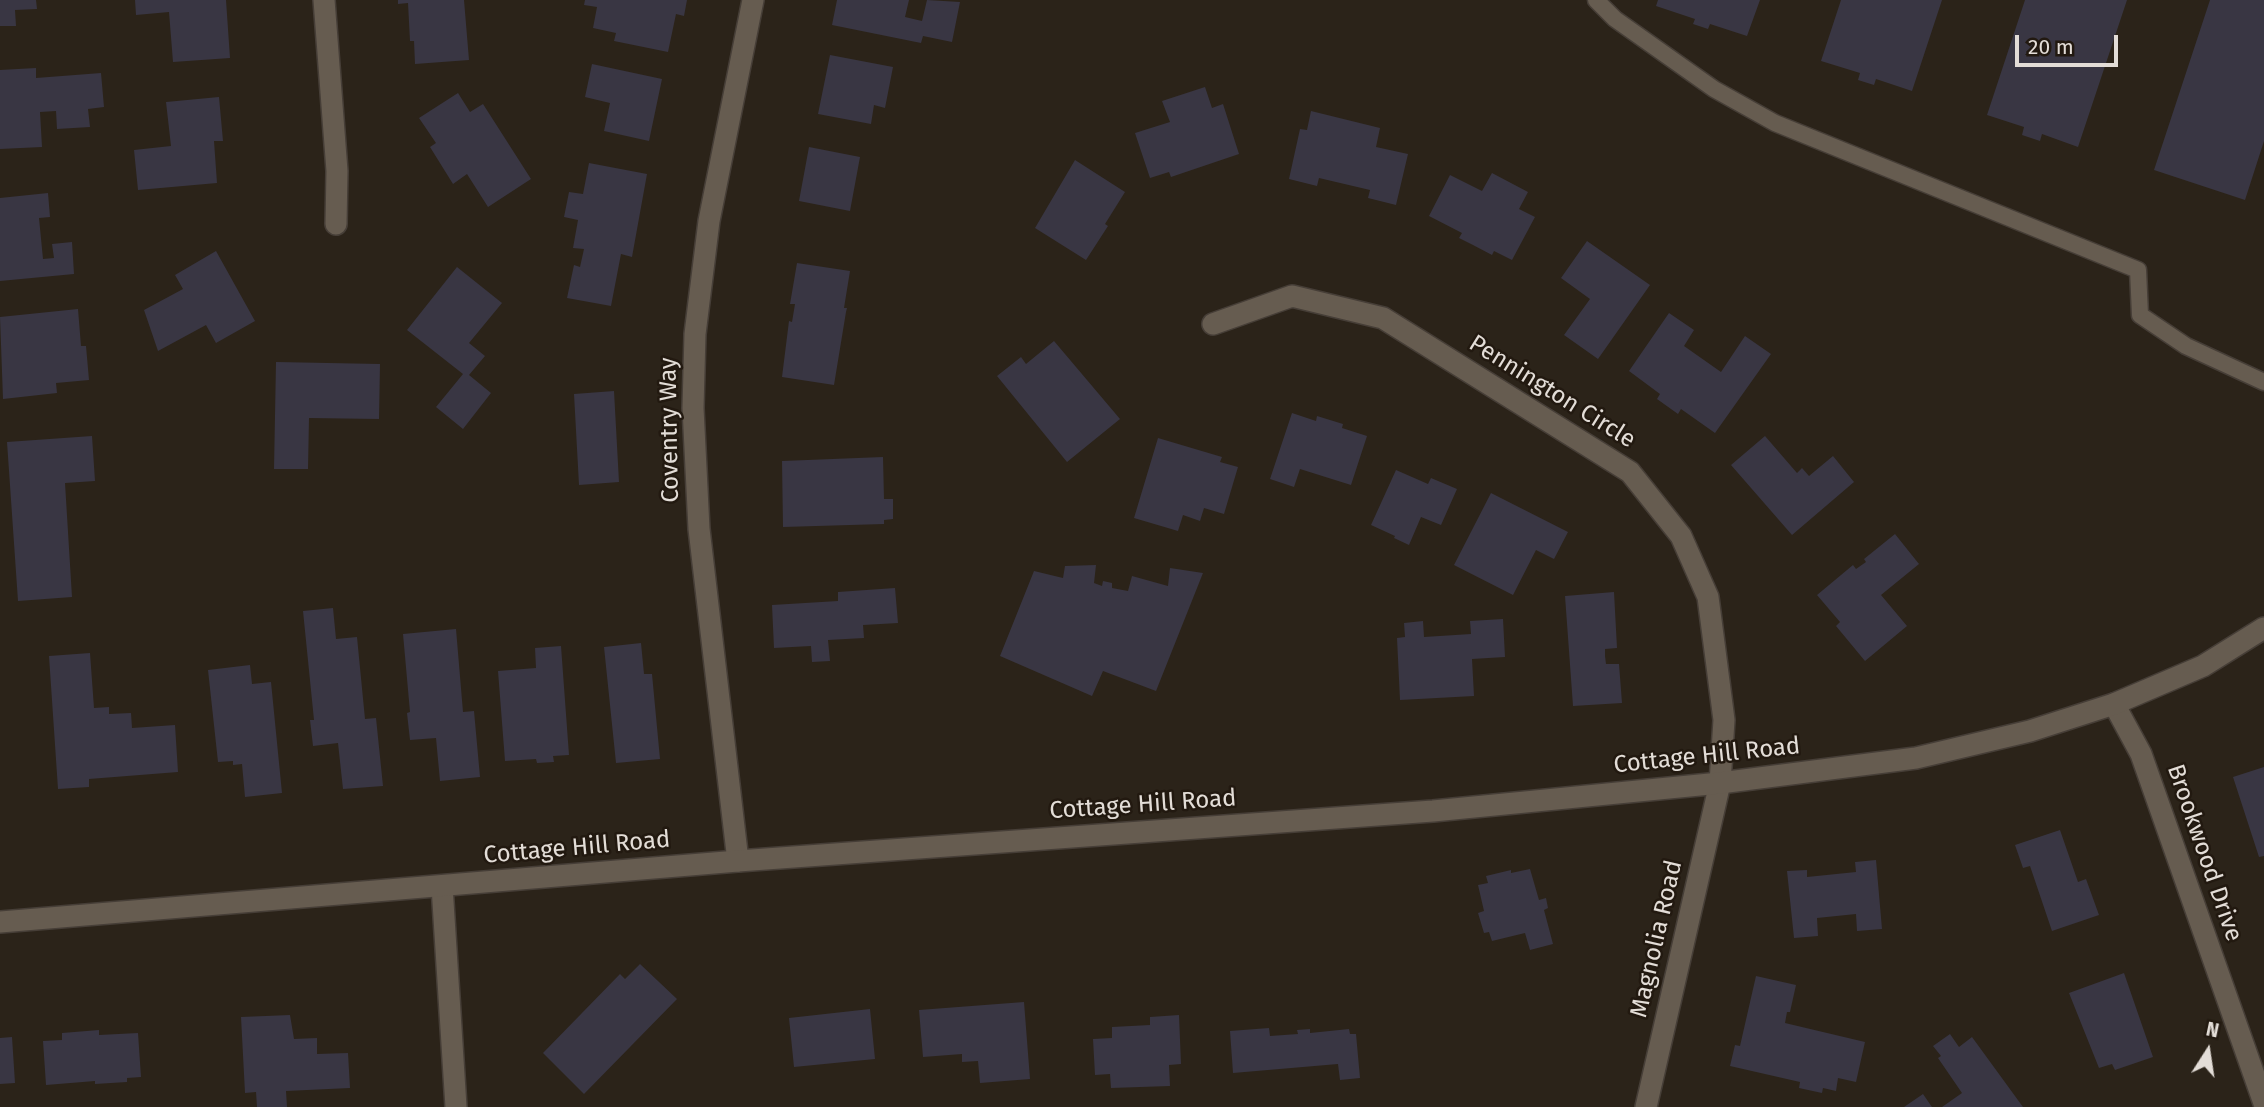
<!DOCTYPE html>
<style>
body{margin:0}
#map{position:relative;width:2264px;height:1107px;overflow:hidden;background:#2b2319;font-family:"Fira Sans",sans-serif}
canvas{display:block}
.north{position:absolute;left:2173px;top:1016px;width:70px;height:70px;-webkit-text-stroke:5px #221910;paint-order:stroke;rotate:12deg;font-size:19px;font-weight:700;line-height:28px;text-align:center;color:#e3ddd7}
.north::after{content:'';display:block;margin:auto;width:24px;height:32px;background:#e3ddd7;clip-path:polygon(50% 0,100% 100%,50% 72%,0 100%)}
.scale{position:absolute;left:2015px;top:35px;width:103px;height:32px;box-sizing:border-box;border:4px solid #e3ddd7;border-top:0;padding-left:9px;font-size:21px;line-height:24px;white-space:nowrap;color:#e3ddd7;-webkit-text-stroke:5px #221910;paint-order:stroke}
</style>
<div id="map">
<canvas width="2264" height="1107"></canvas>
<div class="north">N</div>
<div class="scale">20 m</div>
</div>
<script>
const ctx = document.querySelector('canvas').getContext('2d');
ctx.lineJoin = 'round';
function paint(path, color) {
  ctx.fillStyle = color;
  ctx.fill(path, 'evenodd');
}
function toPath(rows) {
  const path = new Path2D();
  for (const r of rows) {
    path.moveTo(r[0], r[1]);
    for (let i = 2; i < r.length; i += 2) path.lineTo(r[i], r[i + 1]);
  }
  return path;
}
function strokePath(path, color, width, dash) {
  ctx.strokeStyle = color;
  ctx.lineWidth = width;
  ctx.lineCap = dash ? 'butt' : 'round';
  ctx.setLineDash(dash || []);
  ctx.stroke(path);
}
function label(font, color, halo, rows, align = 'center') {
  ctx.font = font + ' "Fira Sans",sans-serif';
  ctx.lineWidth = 5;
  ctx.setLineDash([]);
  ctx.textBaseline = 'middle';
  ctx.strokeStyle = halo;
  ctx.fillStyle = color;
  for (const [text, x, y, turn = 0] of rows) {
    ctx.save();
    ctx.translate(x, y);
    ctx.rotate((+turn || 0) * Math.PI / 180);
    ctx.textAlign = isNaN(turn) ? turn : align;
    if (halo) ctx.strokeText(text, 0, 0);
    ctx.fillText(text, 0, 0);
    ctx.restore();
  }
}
const building = toPath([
 [0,0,36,0,37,9,15,10,16,26,0,26],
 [135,0,226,0,230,58,173,62,169,12,136,15],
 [398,0,464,0,469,60,415,64,414,41,410,41,408,3,398,4],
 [585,0,687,0,684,16,676,14,668,52,614,41,616,33,593,28,597,7,584,5],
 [837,0,909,0,905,17,922,21,927,0,960,2,952,42,923,36,921,43,832,25],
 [1658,0,1760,0,1747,36,1710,24,1708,29,1693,24,1695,19,1656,6],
 [1841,0,1942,0,1912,91,1876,79,1874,85,1858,80,1860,73,1821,61],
 [2025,0,2127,0,2078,147,2042,134,2040,141,2022,135,2024,127,1987,115],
 [2210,0,2264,0,2264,141,2245,200,2154,170],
 [830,55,893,67,885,108,874,105,871,124,818,114],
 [592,64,662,79,649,141,604,131,610,103,585,97],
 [36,68,36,78,101,73,104,107,88,109,90,127,57,129,56,111,40,112,42,147,0,149,0,70],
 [1205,87,1212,108,1223,104,1239,154,1171,177,1169,172,1150,178,1135,133,1170,122,1162,101],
 [458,93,470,112,483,104,531,179,488,207,467,174,453,184,430,147,436,143,419,118],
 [219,97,223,141,214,141,217,183,138,190,134,150,171,146,166,102],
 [1311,111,1380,128,1376,147,1408,154,1396,205,1368,198,1370,190,1319,178,1317,186,1289,179,1300,129,1307,130],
 [809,147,860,157,850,211,799,201],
 [1075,160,1125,192,1105,224,1108,226,1086,260,1035,228],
 [589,163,647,174,632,257,621,254,611,306,567,298,574,265,580,267,584,249,573,248,578,220,564,217,569,192,583,194],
 [1492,173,1528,192,1519,209,1535,217,1512,260,1494,251,1492,255,1473,245,1459,238,1462,233,1429,216,1450,175,1482,191],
 [48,193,50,217,39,218,43,259,54,258,52,244,72,242,74,274,0,281,0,198],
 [1587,241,1650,285,1598,359,1564,335,1590,299,1561,278],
 [216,251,255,321,216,343,206,325,158,351,144,310,183,289,175,275],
 [797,263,850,271,844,308,847,308,846,312,834,385,782,377,789,321,792,322,795,304,790,304],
 [457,267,502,303,469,343,485,356,469,375,491,393,463,429,436,407,463,374,407,330],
 [78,309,81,346,86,346,89,380,56,383,57,393,3,399,0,317],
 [1669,313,1694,330,1684,346,1721,372,1745,336,1771,354,1715,433,1681,409,1678,414,1657,399,1660,394,1629,371],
 [1054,341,1120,419,1067,462,997,376,1021,357,1026,364],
 [276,362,380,364,379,419,309,418,308,469,274,469],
 [614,391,619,482,579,485,574,394],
 [1292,413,1316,421,1317,416,1343,424,1342,428,1367,436,1351,485,1300,469,1294,487,1270,479],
 [92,436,95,481,65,483,72,597,18,601,7,442],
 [1765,436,1797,473,1802,468,1809,476,1833,456,1854,482,1792,535,1731,465],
 [1158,438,1222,457,1220,462,1238,467,1224,514,1204,508,1200,521,1183,515,1178,531,1134,518],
 [883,457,884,499,893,499,893,519,884,520,884,524,783,527,782,461],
 [1396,470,1428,484,1431,478,1457,489,1441,525,1421,517,1409,545,1394,538,1395,536,1371,525],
 [1491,493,1568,532,1554,559,1536,550,1513,595,1454,565],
 [1895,534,1919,564,1881,595,1907,626,1865,661,1836,626,1840,622,1817,595,1853,565,1856,569,1866,562,1864,559],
 [1096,565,1094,583,1102,586,1103,581,1112,583,1112,588,1128,591,1132,576,1168,586,1170,568,1203,573,1156,691,1103,671,1092,696,1000,656,1034,571,1063,578,1065,566],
 [895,588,898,623,863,625,864,638,828,640,830,661,812,662,811,646,774,648,772,605,838,601,838,592],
 [1614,592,1617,648,1605,649,1605,656,1606,664,1619,664,1622,703,1573,706,1565,596],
 [333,608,336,639,357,637,365,719,376,718,383,786,343,789,338,743,313,746,310,720,314,720,303,611],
 [1503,619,1505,657,1472,659,1474,696,1400,700,1397,638,1405,637,1404,623,1423,621,1424,637,1471,634,1470,621],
 [456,629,463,712,474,711,480,777,440,781,436,738,410,740,407,713,410,712,403,634],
 [641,643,644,674,652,674,660,759,616,763,604,647],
 [561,646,569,755,553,756,554,762,537,763,536,759,505,761,498,671,536,668,535,648],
 [90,653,94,708,109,707,109,714,131,713,132,728,175,725,178,772,89,779,89,787,58,789,49,656],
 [250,665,252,684,271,682,282,793,245,797,242,764,233,765,233,761,218,762,208,670],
 [2264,767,2264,856,2259,857,2233,777],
 [2060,830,2078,882,2086,879,2099,915,2052,931,2030,866,2023,868,2015,845],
 [1876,860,1882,929,1857,931,1856,914,1817,918,1818,936,1794,938,1787,871,1807,870,1807,877,1856,872,1855,862],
 [1530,869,1539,900,1546,898,1548,908,1544,910,1553,944,1530,950,1525,933,1492,941,1489,932,1484,933,1478,913,1484,911,1478,885,1488,883,1486,876,1511,870,1511,873],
 [640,964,677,999,584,1094,543,1053,620,974,625,979],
 [2124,973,2153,1057,2115,1070,2112,1064,2099,1068,2069,993],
 [1756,976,1796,985,1790,1012,1787,1012,1785,1023,1865,1042,1856,1082,1838,1078,1836,1091,1823,1088,1822,1093,1799,1088,1800,1082,1730,1066,1735,1045,1740,1046],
 [1024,1002,1030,1079,980,1083,978,1061,962,1062,962,1054,923,1057,919,1010],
 [870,1009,875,1059,794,1067,789,1018],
 [290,1015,294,1039,317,1038,317,1054,348,1053,350,1088,286,1091,287,1107,257,1107,256,1092,245,1093,241,1017],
 [1179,1015,1181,1064,1169,1065,1170,1086,1111,1088,1110,1074,1095,1075,1093,1039,1112,1038,1112,1027,1150,1025,1150,1017],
 [1269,1028,1270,1036,1298,1034,1297,1030,1310,1029,1310,1033,1349,1029,1350,1034,1356,1034,1360,1078,1340,1080,1338,1064,1233,1073,1230,1031],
 [99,1030,99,1035,138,1033,141,1077,127,1078,127,1082,95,1084,95,1081,46,1085,43,1041,62,1040,62,1033],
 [1950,1034,1959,1047,1972,1037,2023,1107,1942,1107,1962,1093,1938,1058,1941,1056,1933,1046],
 [12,1037,15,1083,0,1084,0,1038],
 [1923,1094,1932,1107,1904,1107]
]);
const lane = toPath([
 [1596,0,1615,19,1714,89,1775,123,2138,270,2140,315,2186,346,2264,382]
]);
const street = toPath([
 [324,0,337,171,336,224],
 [1213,324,1292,296,1383,318,1630,472,1681,536,1708,597,1724,720,1720,783,1646,1107],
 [2114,704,2141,754,2264,1103],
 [738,861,699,529,693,408,695,334,709,221,753,0],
 [442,886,456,1107]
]);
const secondary = toPath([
 [0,922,738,861,1433,811,1720,783,1916,758,2030,731,2114,704,2203,666,2264,628]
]);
const streetNames = [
 ["Pennington Circle",1552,392,32],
 ["Coventry Way",670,430,-91],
 ["Cottage Hill Road",1707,756,-6],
 ["Cottage Hill Road",1143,805,-4],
 ["Cottage Hill Road",577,848,-5],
 ["Brookwood Drive",2204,853,71],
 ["Magnolia Road",1657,939,-77]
];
paint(building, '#393643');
strokePath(lane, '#463e37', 19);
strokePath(street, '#463e37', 24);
strokePath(secondary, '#463e37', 24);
strokePath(lane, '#665c50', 16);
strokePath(street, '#665c50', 21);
strokePath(secondary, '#665c50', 21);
label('24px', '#e3ddd7', '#221910', streetNames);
</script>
